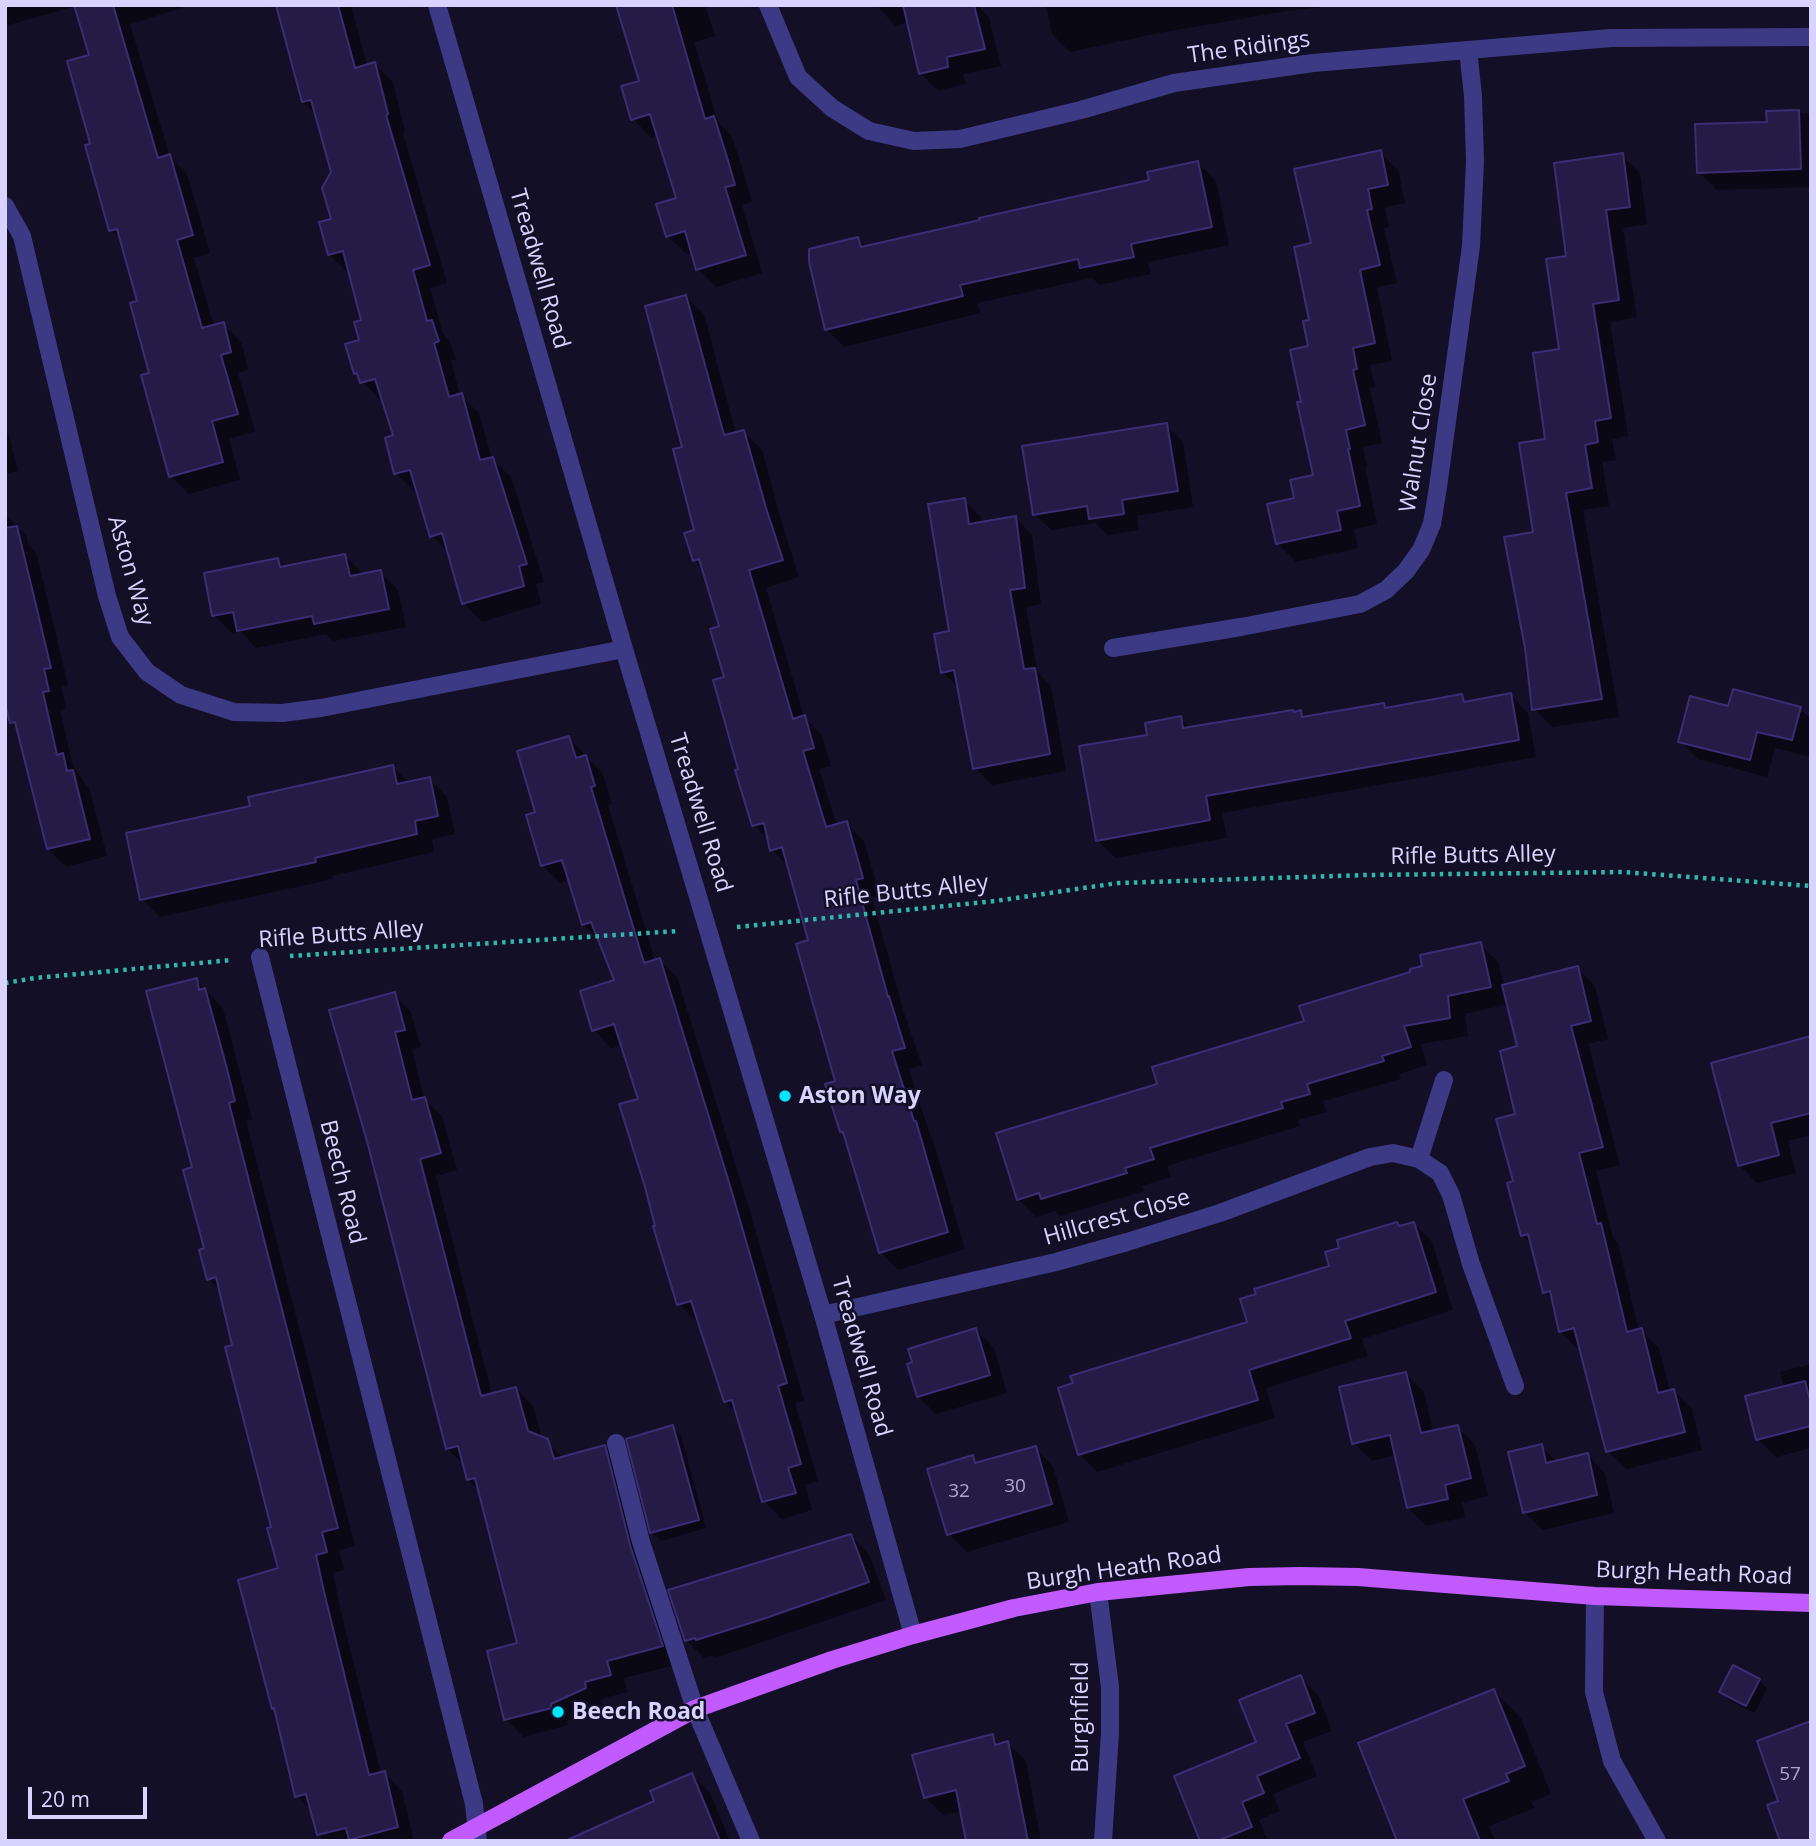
<!DOCTYPE html>
<style>
body{margin:0}
#map{position:relative;width:1816px;height:1846px;overflow:hidden;background:#130f26;font-family:"Open Sans",sans-serif}
canvas{display:block}
.frame{position:absolute;inset:0;border:7px solid #d9d4ff;pointer-events:none}
.scale{position:absolute;left:28px;top:1787px;width:119px;height:32px;box-sizing:border-box;border:4px solid #d9d4ff;border-top:0;padding-left:9px;font-size:21px;line-height:24px;white-space:nowrap;color:#d9d4ff;-webkit-text-stroke:5px #130f26;paint-order:stroke}
</style>
<div id="map">
<canvas width="1816" height="1846"></canvas>
<div class="frame"></div>
<div class="scale">20 m</div>
</div>
<script>
const ctx = document.querySelector('canvas').getContext('2d');
ctx.lineJoin = 'round';
function paint(path, color) {
  ctx.fillStyle = color;
  ctx.fill(path, 'evenodd');
}
function toPath(rows) {
  const path = new Path2D();
  for (const r of rows) {
    path.moveTo(r[0], r[1]);
    for (let i = 2; i < r.length; i += 2) path.lineTo(r[i], r[i + 1]);
  }
  return path;
}
function strokePath(path, color, width, dash) {
  ctx.strokeStyle = color;
  ctx.lineWidth = width;
  ctx.lineCap = dash ? 'butt' : 'round';
  ctx.setLineDash(dash || []);
  ctx.stroke(path);
}
function label(font, color, halo, rows, align = 'center') {
  ctx.font = font + ' "Open Sans",sans-serif';
  ctx.lineWidth = 5;
  ctx.setLineDash([]);
  ctx.textBaseline = 'middle';
  ctx.strokeStyle = halo;
  ctx.fillStyle = color;
  for (const [text, x, y, turn = 0] of rows) {
    ctx.save();
    ctx.translate(x, y);
    ctx.rotate((+turn || 0) * Math.PI / 180);
    ctx.textAlign = isNaN(turn) ? turn : align;
    if (halo) ctx.strokeText(text, 0, 0);
    ctx.fillText(text, 0, 0);
    ctx.restore();
  }
}
const shadow = toPath([
 [5,5,181,5,182,8,130,24,170,157,187,174,210,253,194,258,214,327,223,324,241,342,245,357,248,370,238,373,255,431,229,439,240,480,189,494,171,476,139,302,123,242,111,230,92,56,76,6,5,26],
 [277,5,351,5,367,66,375,64,393,82,405,132,403,133,447,283,430,288,443,333,449,340,456,359,451,361,460,395,479,413,492,459,511,477,544,582,536,584,541,604,482,622,464,603,449,553,432,536,418,490,414,491,396,473,395,437,383,399,380,400,356,373,363,321,350,272,347,272,329,254,333,220,333,173,317,115,303,102],
 [617,5,705,5,715,36,694,42,718,122,732,136,744,174,752,202,742,205,762,273,716,287,698,269,693,252,686,254,668,236,678,199,659,135,651,137,633,119,642,82],
 [877,5,977,5,989,17,1001,66,963,74,965,84,938,91,921,74,909,22,895,26],
 [1046,5,1339,5,1287,11,1159,33,1070,52,1052,34],
 [1793,112,1811,114,1811,187,1717,190,1699,172,1768,123],
 [1380,152,1398,170,1405,203,1385,207,1389,227,1384,228,1397,283,1377,287,1392,361,1370,365,1375,387,1370,388,1382,443,1363,447,1367,467,1365,467,1377,524,1354,529,1358,548,1296,562,1278,544,1296,500,1315,477,1303,403,1311,347,1313,244],
 [1622,155,1640,173,1647,224,1623,228,1637,317,1610,322,1628,436,1612,439,1616,460,1602,462,1609,506,1583,510,1619,717,1552,727,1534,709,1535,533,1561,351,1568,258],
 [1198,163,1216,181,1229,245,1148,262,1151,274,1100,285,1092,278,977,303,980,313,844,347,826,329,858,239,867,248,1151,182],
 [686,297,704,314,736,434,744,432,762,450,783,527,799,577,766,588,804,717,822,735,831,766,819,769,837,826,847,823,864,841,880,896,872,898,904,1013,922,1065,909,1069,931,1138,933,1140,965,1249,898,1270,881,1252,845,1135,842,1131,838,1082,811,942,790,868,772,850,770,841,754,825,740,770,721,627,704,570,694,560,697,531,684,448],
 [1166,425,1183,442,1193,507,1137,516,1139,530,1107,535,1096,523,1051,530,1034,514],
 [5,431,9,435,18,471,5,474],
 [964,500,981,517,982,524,1016,518,1032,535,1041,604,1026,607,1038,673,1051,686,1066,771,992,785,975,768,959,689,943,672,951,633],
 [5,517,7,517,26,535,28,545,36,552,68,685,61,687,66,708,60,710,73,766,90,790,107,856,66,867,48,849,5,670],
 [345,556,363,574,380,572,398,590,406,627,334,641,326,634,256,648,240,631,232,633,214,615,278,560,285,568],
 [1734,692,1800,709,1811,719,1810,757,1775,748,1767,777,1698,759,1680,741,1729,708],
 [1511,695,1528,713,1536,757,1222,813,1227,838,1115,858,1097,840,1149,737,1180,718,1191,729,1301,712,1306,718,1383,704,1388,709,1462,696,1468,703],
 [569,738,603,774,612,804,608,805,655,961,659,960,677,977,749,1208,804,1401,795,1403,818,1481,805,1485,812,1510,782,1519,764,1501,738,1414,725,1401,700,1321,697,1322,679,1304,657,1227,640,1100,622,1044,611,1048,594,1030,616,981,600,941,583,924,570,880,560,883,543,866,537,813],
 [393,767,409,783,429,779,447,797,455,834,432,839,434,852,332,876,333,879,160,917,142,899,252,808],
 [1480,944,1498,962,1504,986,1577,968,1595,986,1608,1039,1588,1044,1620,1165,1596,1171,1613,1238,1618,1243,1639,1331,1641,1330,1659,1348,1670,1392,1674,1391,1692,1409,1702,1450,1626,1469,1608,1451,1581,1348,1578,1349,1560,1331,1554,1301,1545,1292,1533,1246,1522,1235,1516,1183,1519,1047,1509,1004,1465,1014,1468,1036,1421,1044,1427,1065,1399,1074,1401,1079,1323,1101,1327,1112,1298,1120,1300,1126,1167,1166,1171,1177,1142,1186,1144,1191,1060,1216,1055,1211,1036,1217,1018,1199,1159,1085],
 [196,980,223,1008,243,1085,252,1119,246,1121,355,1546,339,1550,344,1570,333,1573,341,1612,381,1774,384,1773,402,1791,414,1841,324,1841,318,1834,313,1812,297,1796,276,1710,274,1708,280,1570,273,1528,221,1291,208,1279,194,1168],
 [394,994,411,1012,421,1047,412,1049,424,1099,442,1116,457,1170,436,1176,492,1395,516,1388,533,1406,542,1439,564,1458,604,1447,622,1464,679,1664,624,1678,627,1692,601,1699,602,1706,567,1721,568,1725,523,1737,506,1719,519,1644,480,1491,468,1480,464,1465,447,1448,370,1144],
 [1811,1039,1811,1135,1788,1141,1796,1173,1757,1183,1739,1165],
 [1414,1224,1432,1242,1453,1310,1362,1339,1368,1356,1266,1388,1275,1418,1097,1472,1079,1454,1250,1323,1331,1267,1400,1228],
 [976,1330,994,1348,1007,1393,936,1414,918,1396],
 [1811,1364,1811,1448,1776,1457,1758,1439,1784,1388,1780,1372],
 [1406,1374,1424,1392,1433,1432,1457,1427,1475,1445,1488,1496,1462,1503,1465,1517,1426,1526,1408,1508,1396,1455,1372,1461,1354,1443],
 [672,1427,681,1435,706,1528,661,1541,652,1532],
 [1541,1446,1557,1462,1587,1454,1605,1473,1614,1513,1543,1530,1524,1512],
 [1035,1448,1053,1466,1069,1522,967,1552,949,1534,973,1457,979,1464],
 [851,1536,869,1554,886,1600,715,1658,713,1655,704,1658,686,1640],
 [1300,1677,1318,1695,1332,1731,1303,1742,1317,1776,1273,1794,1280,1811,1259,1820,1268,1841,1202,1841],
 [1759,1680,1767,1689,1755,1713,1730,1701,1721,1692],
 [1494,1691,1521,1718,1551,1794,1531,1802,1535,1808,1489,1826,1495,1841,1399,1841],
 [992,1736,1001,1745,1008,1743,1026,1761,1041,1841,968,1841,962,1811,943,1815,925,1797],
 [692,1775,710,1793,730,1841,582,1841,656,1802]
]);
const building = toPath([
 [74,5,113,5,158,158,170,154,193,235,177,240,202,328,224,322,231,352,221,355,238,414,212,421,223,462,169,477,141,375,149,373,130,303,137,301,117,229,109,231,85,145,90,144,88,136,67,61,89,55,74,5],
 [276,5,338,5,355,68,375,62,388,114,386,115,430,265,413,270,427,321,432,320,439,341,434,343,449,397,462,393,480,460,493,457,527,564,519,566,524,586,462,604,442,533,430,537,410,470,394,474,385,438,393,435,375,379,360,383,357,373,354,374,345,344,359,340,354,322,361,320,343,251,328,255,319,222,331,219,322,188,331,172,311,100,302,102,276,5],
 [616,5,672,5,705,119,714,116,726,154,735,185,725,187,746,255,696,270,685,231,666,237,656,204,676,198,650,114,631,120,621,86,639,81,616,5],
 [903,5,974,5,985,49,947,57,948,67,919,74,903,5],
 [1799,110,1801,169,1697,173,1695,124,1767,122,1766,111,1799,110],
 [1381,150,1388,185,1368,189,1372,209,1367,210,1380,265,1360,270,1375,343,1353,348,1357,369,1353,370,1365,425,1346,430,1350,449,1348,449,1360,506,1337,511,1341,530,1276,544,1267,504,1294,498,1290,480,1313,475,1297,402,1301,402,1290,350,1308,346,1303,321,1309,320,1294,247,1311,243,1294,169,1381,150],
 [1623,153,1630,207,1606,210,1619,300,1593,304,1611,418,1595,421,1598,442,1585,445,1592,488,1566,493,1602,699,1532,710,1525,648,1504,537,1533,532,1519,443,1545,439,1533,353,1559,349,1546,259,1566,256,1554,163,1623,153],
 [1198,161,1212,227,1131,244,1134,257,1080,268,1078,259,960,285,963,296,825,330,809,262,809,249,858,237,861,247,980,220,979,218,1149,180,1147,172,1198,161],
 [686,295,724,435,744,430,766,508,783,560,749,570,793,719,805,715,814,748,803,751,826,827,847,821,863,878,856,880,888,997,889,996,905,1048,892,1051,914,1121,916,1121,948,1232,879,1253,843,1132,840,1132,825,1084,835,1081,796,944,808,940,782,847,770,851,764,823,752,826,735,770,738,769,713,680,724,677,710,629,719,626,699,559,693,561,684,533,694,530,673,449,682,447,645,306,686,295],
 [1167,423,1178,491,1122,500,1124,514,1089,519,1087,506,1033,515,1022,446,1167,423],
 [965,498,969,524,1016,516,1025,588,1010,590,1024,669,1035,668,1050,754,973,769,954,670,941,673,934,634,949,631,928,504,965,498],
 [17,526,51,668,44,669,49,691,43,692,57,755,63,753,67,771,73,770,90,839,47,849,15,722,10,723,5,704,5,528,17,526],
 [345,554,350,576,381,570,389,609,314,624,312,616,237,631,233,612,212,616,204,573,278,558,280,567,345,554],
 [1733,689,1801,707,1792,740,1757,732,1750,760,1678,742,1690,696,1728,706,1733,689],
 [1511,693,1519,740,1206,796,1210,820,1096,841,1079,746,1147,735,1145,723,1181,716,1183,728,1293,710,1294,712,1301,710,1302,717,1384,703,1385,708,1462,694,1464,702,1511,693],
 [569,736,576,758,586,755,595,786,591,787,644,963,660,958,731,1189,787,1383,778,1386,801,1464,788,1468,796,1493,762,1502,732,1400,724,1402,691,1301,677,1305,653,1226,655,1226,645,1187,619,1104,638,1099,614,1024,592,1031,580,991,614,980,591,922,582,925,562,860,541,866,526,815,535,812,517,751,569,736],
 [393,765,397,784,430,777,438,816,415,821,417,834,315,858,316,862,140,900,126,833,250,806,248,797,393,765],
 [1481,942,1491,987,1448,996,1450,1018,1404,1026,1411,1047,1382,1056,1384,1061,1307,1084,1310,1094,1281,1102,1283,1108,1150,1148,1154,1159,1125,1168,1127,1173,1041,1199,1039,1193,1017,1200,996,1133,1157,1084,1152,1067,1304,1021,1299,1006,1410,972,1410,969,1422,966,1420,955,1481,942],
 [1578,966,1591,1021,1571,1026,1603,1147,1579,1153,1597,1224,1601,1223,1627,1332,1642,1328,1658,1393,1674,1389,1685,1432,1606,1452,1574,1328,1559,1332,1550,1291,1543,1293,1528,1234,1521,1236,1507,1183,1513,1181,1496,1119,1515,1114,1500,1051,1517,1046,1502,985,1578,966],
 [197,978,199,990,205,988,226,1065,235,1101,229,1103,338,1528,322,1532,327,1552,316,1555,324,1592,369,1775,385,1771,398,1827,349,1840,346,1828,317,1835,306,1794,295,1797,274,1708,272,1709,238,1580,278,1568,267,1528,271,1527,225,1347,232,1345,216,1277,207,1280,199,1250,204,1248,183,1170,192,1167,146,991,197,978],
 [395,992,405,1030,395,1032,412,1100,425,1097,441,1153,420,1159,481,1396,516,1387,528,1431,548,1439,554,1459,605,1445,630,1545,663,1646,607,1661,611,1675,585,1682,586,1688,551,1704,552,1708,504,1720,487,1651,517,1643,475,1478,467,1480,458,1446,446,1449,368,1145,329,1010,395,992],
 [1811,1036,1811,1113,1771,1123,1779,1155,1738,1166,1711,1063,1811,1036],
 [1397,1222,1399,1226,1414,1222,1436,1292,1345,1321,1351,1338,1249,1370,1258,1400,1078,1455,1058,1388,1073,1383,1070,1376,1247,1322,1240,1299,1256,1294,1254,1289,1329,1266,1325,1252,1339,1248,1337,1240,1397,1222],
 [976,1328,990,1375,917,1397,907,1364,912,1362,908,1349,976,1328],
 [1406,1372,1421,1433,1458,1425,1471,1478,1445,1485,1448,1499,1407,1508,1390,1435,1352,1444,1339,1387,1406,1372],
 [1805,1381,1811,1404,1811,1426,1756,1440,1745,1396,1805,1381],
 [673,1425,699,1520,650,1533,626,1439,673,1425],
 [1542,1444,1546,1463,1588,1453,1597,1495,1523,1513,1508,1452,1542,1444],
 [1036,1446,1052,1504,947,1535,927,1469,973,1455,975,1463,1036,1446],
 [851,1534,869,1582,763,1619,696,1640,695,1638,685,1641,668,1590,851,1534],
 [1733,1665,1760,1679,1746,1706,1719,1692,1733,1665],
 [1301,1675,1315,1713,1286,1724,1300,1758,1257,1776,1264,1793,1242,1802,1252,1827,1217,1841,1200,1841,1174,1776,1256,1742,1239,1700,1301,1675],
 [1494,1689,1525,1766,1506,1774,1509,1781,1463,1799,1480,1841,1397,1841,1358,1743,1494,1689],
 [1811,1721,1811,1841,1780,1841,1767,1805,1778,1801,1757,1741,1811,1721],
 [993,1734,995,1745,1008,1741,1028,1841,966,1841,956,1790,924,1798,912,1755,993,1734],
 [692,1773,720,1841,565,1841,654,1801,650,1791,692,1773]
]);
const path = toPath([
 [737,927,995,901,1118,883,1367,875,1623,872,1811,886],
 [290,956,679,931],
 [5,983,35,978,232,960]
]);
const minor = toPath([
 [437,5,624,649,823,1315,913,1635],
 [768,5,798,77,832,108,869,131,914,141,960,139,1081,110,1174,83,1313,63,1611,38,1811,37],
 [5,206,22,236,107,596,120,637,147,672,181,695,234,712,282,713,321,708,624,649],
 [1113,648,1241,627,1360,604,1386,590,1406,571,1421,550,1432,524,1438,487,1471,246,1475,161,1473,96,1468,50],
 [260,957,474,1804,478,1841],
 [1419,1159,1444,1080],
 [823,1315,1056,1262,1127,1242,1220,1213,1370,1157,1393,1153,1419,1159,1440,1173,1451,1195,1471,1264,1515,1386],
 [616,1443,641,1542,695,1709,751,1841],
 [1098,1592,1110,1687,1110,1733,1103,1841],
 [1595,1596,1594,1692,1612,1761,1657,1841]
]);
const major = toPath([
 [451,1841,695,1709,832,1660,913,1635,1014,1608,1098,1592,1249,1577,1300,1576,1358,1577,1595,1596,1811,1603]
]);
const markers = [
 [785,1096,7,"#00e5ff"],
 [558,1712,7,"#00e5ff"]
];
const numberNames = [
 ["30",1015,1487],
 ["32",959,1492],
 ["57",1790,1775]
];
const streetNames = [
 ["The Ridings",1249,48,-8],
 ["Treadwell Road",539,269,74],
 ["Walnut Close",1419,443,-81],
 ["Aston Way",130,571,74],
 ["Treadwell Road",700,813,73],
 ["Rifle Butts Alley",1473,856,-1],
 ["Rifle Butts Alley",906,892,-6],
 ["Rifle Butts Alley",341,935,-4],
 ["Beech Road",342,1182,76],
 ["Hillcrest Close",1117,1218,-16],
 ["Treadwell Road",861,1357,74],
 ["Burgh Heath Road",1124,1569,-8],
 ["Burgh Heath Road",1694,1574,2],
 ["Burghfield",1081,1717,-90]
];
const poiNames = [
 ["Aston Way",799,1096],
 ["Beech Road",572,1712]
];
paint(shadow, '#0007');
paint(building, '#241b47');
strokePath(building, '#3b2d73', 2);
strokePath(path, '#2fb8b0', 4.5, [3.5, 5]);
strokePath(minor, '#3d3a85', 18);
strokePath(major, '#c25bff', 18);
for (const [x, y, r, color] of markers) {
  const dot = new Path2D();
  dot.arc(x, y, r, 0, 2 * Math.PI);
  ctx.fillStyle = color;
  ctx.fill(dot);
  strokePath(dot, '#130f26', 2.5);
}
label('19px', '#aca6d1', null, numberNames);
label('23px', '#d9d4ff', '#130f26', streetNames);
label('bold 23px', '#d9d4ff', '#130f26', poiNames, 'left');
</script>
